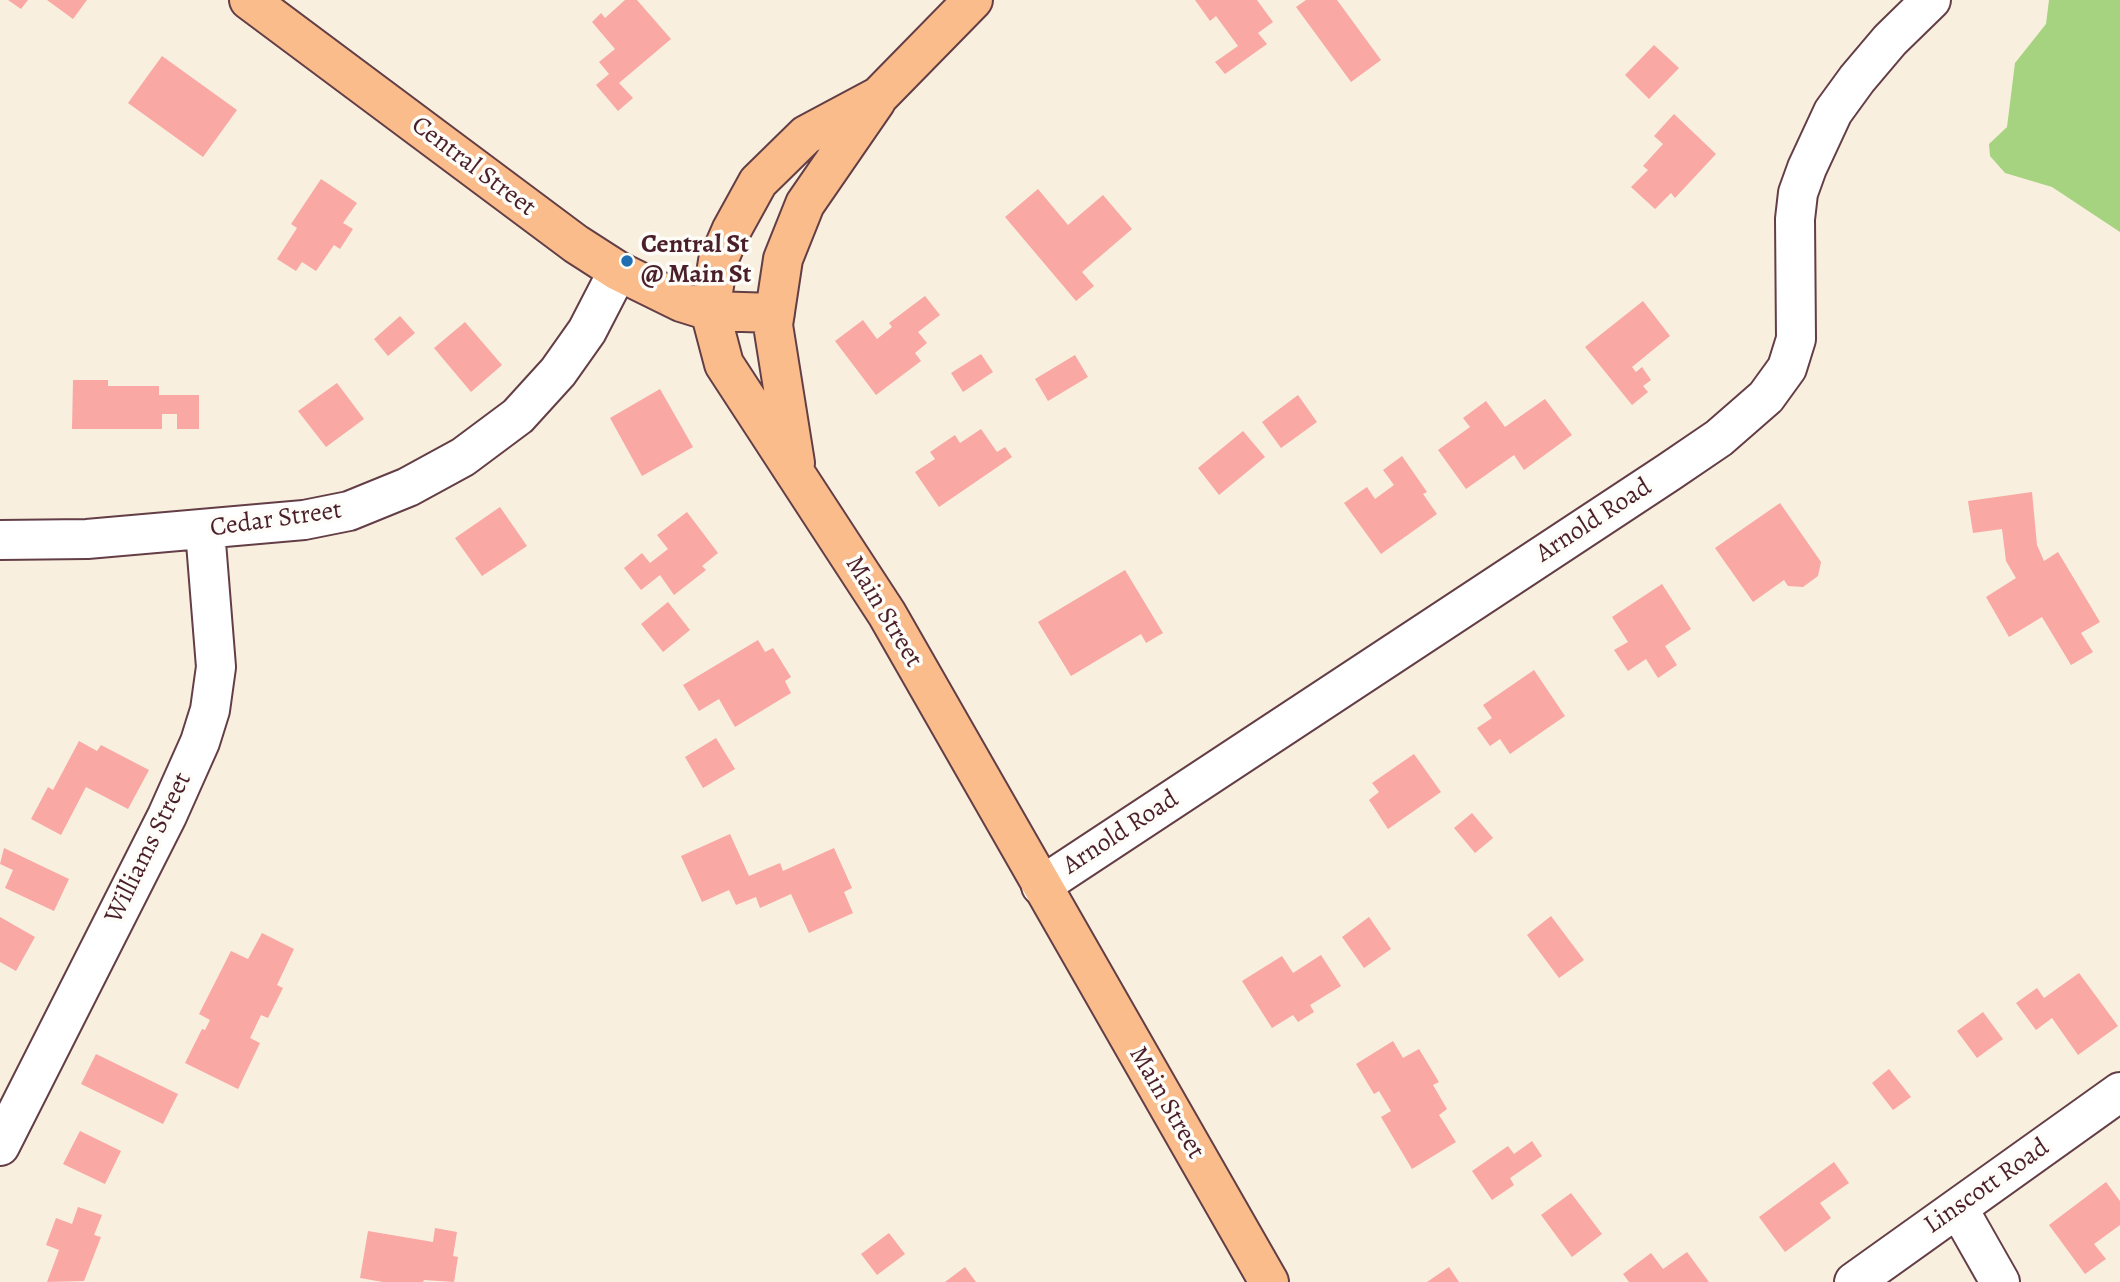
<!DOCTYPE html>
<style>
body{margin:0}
canvas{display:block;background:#f8efde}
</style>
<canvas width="2120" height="1282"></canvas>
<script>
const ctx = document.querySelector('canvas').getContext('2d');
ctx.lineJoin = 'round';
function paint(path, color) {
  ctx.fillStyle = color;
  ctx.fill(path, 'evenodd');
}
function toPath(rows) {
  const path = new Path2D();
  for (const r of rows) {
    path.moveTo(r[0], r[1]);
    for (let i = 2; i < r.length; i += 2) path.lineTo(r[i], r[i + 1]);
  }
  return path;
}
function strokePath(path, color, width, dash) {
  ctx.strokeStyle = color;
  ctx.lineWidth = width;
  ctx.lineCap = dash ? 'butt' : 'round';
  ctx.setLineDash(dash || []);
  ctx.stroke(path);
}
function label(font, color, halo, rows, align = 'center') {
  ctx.font = font + ' Alegreya,serif';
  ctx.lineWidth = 7;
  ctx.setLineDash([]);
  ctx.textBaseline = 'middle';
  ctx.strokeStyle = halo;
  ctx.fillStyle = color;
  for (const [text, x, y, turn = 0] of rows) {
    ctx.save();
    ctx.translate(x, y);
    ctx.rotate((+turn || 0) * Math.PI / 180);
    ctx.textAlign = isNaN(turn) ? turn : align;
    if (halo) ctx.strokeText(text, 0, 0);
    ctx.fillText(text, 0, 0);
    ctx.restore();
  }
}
const green = toPath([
 [2049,0,2120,0,2120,232,2052,187,2005,173,1990,156,1989,144,2007,127,2015,63,2046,24]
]);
const building = toPath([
 [8,0,28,0,21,9],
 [47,0,87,0,73,19],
 [625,0,637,0,671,39,619,83,633,98,618,111,596,85,609,74,599,62,615,49,592,22,601,13,605,18],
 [1195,0,1257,0,1273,22,1258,33,1267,44,1225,74,1215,62,1238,46,1216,16,1210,21],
 [1306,0,1337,0,1381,60,1351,82,1296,7],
 [1654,45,1679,68,1649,99,1625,75],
 [162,56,237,110,203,157,128,103],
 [1674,114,1716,154,1675,198,1671,193,1655,209,1631,187,1648,170,1643,166,1663,144,1654,136],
 [321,179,357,203,343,223,353,229,340,249,334,245,316,271,302,262,296,271,277,259,297,228,291,224],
 [1038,189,1068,225,1103,195,1132,229,1082,272,1094,286,1076,301,1005,217],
 [925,296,940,315,918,332,927,343,915,353,921,361,876,395,835,341,863,320,877,339,892,327,889,323],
 [1643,301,1670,336,1632,367,1636,372,1642,367,1651,380,1643,386,1648,392,1632,405,1585,347],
 [400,316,415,333,388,356,374,339],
 [465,322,502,365,471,392,434,348],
 [981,354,993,372,963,392,951,373],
 [1075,355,1088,377,1048,401,1035,379],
 [73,380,108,380,108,386,159,386,159,395,199,395,199,429,177,429,177,414,162,414,162,429,72,429],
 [337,383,364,419,326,447,298,411],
 [660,389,693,447,642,476,610,418],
 [1298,395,1317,422,1281,448,1262,422],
 [1545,399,1572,435,1524,470,1514,455,1466,489,1438,450,1470,427,1463,418,1486,401,1505,427],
 [981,429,997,452,1005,447,1012,457,939,507,915,472,935,459,930,452,955,435,960,443],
 [1243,431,1265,457,1219,495,1198,468],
 [1402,456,1427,492,1423,494,1437,514,1381,554,1344,503,1367,487,1375,499,1394,485,1383,470],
 [2032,492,2037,545,2044,561,2058,552,2100,622,2081,633,2093,652,2071,665,2042,617,2009,637,1986,597,2016,578,2006,561,2002,529,1973,533,1968,501],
 [1780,503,1821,562,1818,576,1803,587,1788,586,1784,580,1753,602,1715,548],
 [500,507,527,546,482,576,455,538],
 [687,512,718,553,702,566,706,570,674,595,660,575,641,590,624,568,642,553,650,563,668,549,657,535],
 [1125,570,1163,633,1146,643,1141,634,1071,676,1038,622],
 [1662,584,1691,629,1665,646,1677,665,1658,678,1646,659,1628,671,1614,650,1628,642,1612,617],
 [668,602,690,630,663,652,641,624],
 [758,640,765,652,773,648,791,677,785,681,791,693,735,727,719,699,699,711,683,685],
 [1534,670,1565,716,1510,754,1500,739,1490,746,1477,728,1492,718,1483,705],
 [716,738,735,769,703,788,685,757],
 [79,741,97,751,101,745,149,770,128,809,86,787,61,835,31,819,48,787,53,790],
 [1414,754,1441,792,1388,829,1369,800,1379,792,1372,783],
 [1472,813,1493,838,1475,853,1454,828],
 [730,834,749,876,780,863,783,871,834,848,852,888,844,892,853,913,809,933,791,894,760,908,756,897,736,905,729,890,702,902,681,856],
 [4,848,69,879,54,911,5,888,13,870,0,864],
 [1551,916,1584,960,1559,978,1527,935],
 [0,917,35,937,16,971,0,962],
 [1369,917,1391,949,1364,968,1342,937],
 [262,933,294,949,277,985,283,988,268,1018,261,1015,250,1038,260,1043,238,1089,185,1063,202,1029,205,1030,210,1020,199,1014,231,951,248,959],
 [1321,955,1341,986,1310,1005,1314,1012,1298,1022,1293,1015,1272,1028,1242,981,1282,956,1293,973],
 [2079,973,2118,1026,2078,1055,2052,1018,2036,1030,2016,1003,2037,988,2044,998],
 [1983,1012,2003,1039,1977,1058,1957,1031],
 [1393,1041,1403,1058,1419,1049,1439,1082,1433,1085,1447,1109,1439,1115,1456,1142,1412,1169,1381,1117,1391,1111,1379,1091,1374,1094,1356,1064],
 [96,1054,178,1094,163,1124,81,1084],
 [1889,1069,1911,1097,1893,1110,1872,1083],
 [80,1131,121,1151,105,1184,63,1164],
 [1532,1141,1542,1156,1510,1178,1514,1185,1492,1200,1472,1171,1508,1146,1514,1154],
 [1834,1162,1849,1183,1820,1203,1831,1218,1785,1252,1759,1217],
 [2106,1182,2120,1201,2120,1225,2094,1244,2106,1259,2085,1274,2049,1225],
 [1571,1193,1602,1234,1572,1257,1541,1215],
 [78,1207,102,1215,94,1235,101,1237,84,1281,47,1282,59,1250,46,1245,56,1218,72,1224],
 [435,1228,457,1232,453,1256,458,1257,454,1282,424,1280,423,1282,383,1282,360,1278,368,1231,433,1242],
 [889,1233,905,1254,877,1275,861,1254],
 [1687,1252,1709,1282,1629,1282,1623,1274,1651,1253,1663,1269],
 [965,1267,976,1282,945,1282],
 [1449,1267,1459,1282,1427,1282]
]);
const minor = toPath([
 [0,540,87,539,304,520,349,511,408,487,463,457,518,416,558,372,587,331,618,271],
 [1041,886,1669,472,1719,438,1766,397,1787,368,1796,339,1795,219,1798,193,1807,168,1833,112,1857,79,1890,40,1931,0],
 [0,1146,167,816,200,742,210,710,216,667,205,530],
 [1958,1208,2000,1282],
 [1854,1282,2120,1092]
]);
const major = toPath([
 [249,0,576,244,618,271,681,302,710,311,775,313],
 [973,0,879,96,806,135,758,182,731,231,718,261,710,311,724,364,887,614,1269,1282],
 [795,463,773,325,783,259,805,204,876,101]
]);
const markers = [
 [627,261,7,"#1f6fb2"]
];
const streetNames = [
 ["Central Street",473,167,37],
 ["Cedar Street",276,520,-8],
 ["Arnold Road",1594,521,-33],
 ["Main Street",883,612,59],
 ["Arnold Road",1121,833,-33],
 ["Williams Street",149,848,-64],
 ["Main Street",1166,1103,60],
 ["Linscott Road",1987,1187,-35]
];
const poiNames = [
 ["Central St",641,246],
 ["@ Main St",641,276]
];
paint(green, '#a6d380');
paint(building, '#f9a8a4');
strokePath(minor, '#643e46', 42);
strokePath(major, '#643e46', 42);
strokePath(minor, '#fff', 38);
strokePath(major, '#f9bc8a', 38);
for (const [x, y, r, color] of markers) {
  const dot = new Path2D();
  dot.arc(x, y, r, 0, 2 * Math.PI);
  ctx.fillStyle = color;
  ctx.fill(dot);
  strokePath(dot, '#fdfcf7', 2.5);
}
label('26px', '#4a1f2b', '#fdfcf7', streetNames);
label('bold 26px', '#4a1f2b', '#fdfcf7', poiNames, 'left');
</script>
